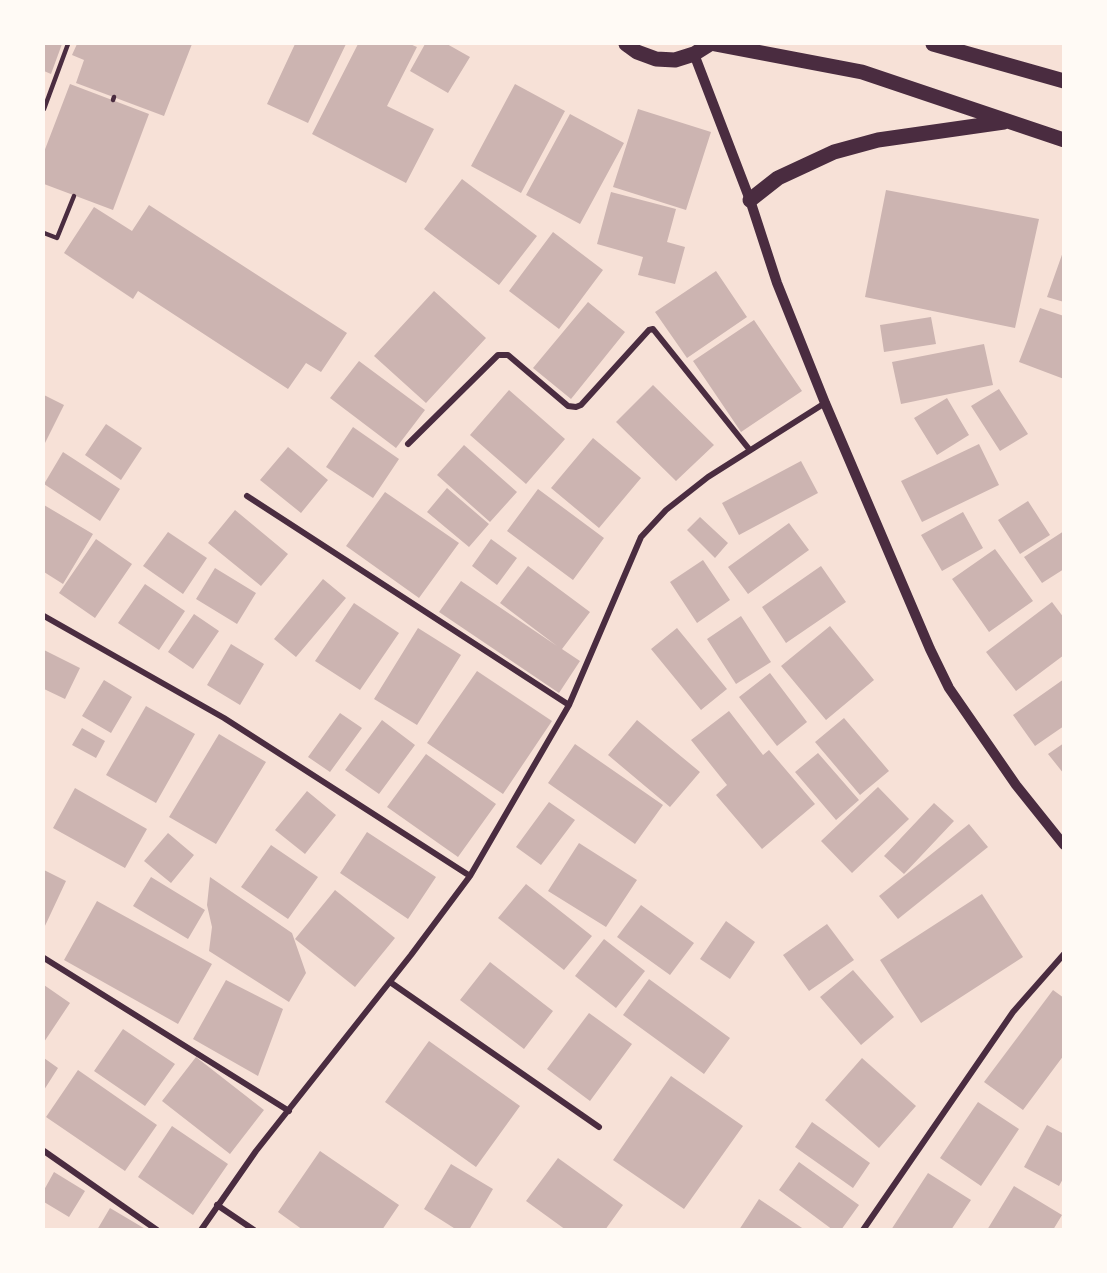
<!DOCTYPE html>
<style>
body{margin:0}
#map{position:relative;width:1107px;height:1273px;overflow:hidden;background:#f7e1d7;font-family:Mulish,sans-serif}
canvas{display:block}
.frame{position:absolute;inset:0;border:45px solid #fffaf5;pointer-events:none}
</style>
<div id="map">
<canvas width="1107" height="1273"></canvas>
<div class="frame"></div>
</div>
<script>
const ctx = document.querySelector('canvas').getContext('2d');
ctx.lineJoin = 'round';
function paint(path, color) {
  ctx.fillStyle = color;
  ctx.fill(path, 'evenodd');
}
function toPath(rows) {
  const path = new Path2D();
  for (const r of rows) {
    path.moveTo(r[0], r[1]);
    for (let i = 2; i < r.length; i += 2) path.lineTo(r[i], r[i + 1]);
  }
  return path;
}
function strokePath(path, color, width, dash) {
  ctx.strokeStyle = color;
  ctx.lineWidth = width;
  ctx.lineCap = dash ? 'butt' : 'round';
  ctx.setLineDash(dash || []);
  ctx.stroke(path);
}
const building = toPath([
 [44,44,62,44,51,74,44,71],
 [77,44,192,44,164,116,76,83,84,60,72,55],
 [295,44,346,44,308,123,267,104],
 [358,44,410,44,417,47,387,106,434,129,406,183,312,134],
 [425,44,447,44,470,57,448,93,410,71],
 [70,84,149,114,113,210,44,184,44,152],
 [515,84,565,111,521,193,471,166],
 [638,109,711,132,686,210,613,187],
 [570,114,624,143,580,224,526,195],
 [462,179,537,236,499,285,424,229],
 [886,190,1039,219,1015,328,865,297],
 [611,192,676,209,667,242,685,247,675,284,638,275,643,257,597,244],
 [149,205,347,333,321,372,306,363,288,389,138,291,133,299,64,253,94,207,132,231],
 [553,232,603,270,559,329,509,291],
 [1064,249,1064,302,1047,297],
 [716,271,747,317,687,358,655,312],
 [434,291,486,338,426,403,374,356],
 [588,302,625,332,571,399,533,368],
 [1040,308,1064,316,1064,379,1019,362],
 [931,317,936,344,884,352,880,325],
 [754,320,802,391,741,432,693,361],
 [984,344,993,385,901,404,892,362],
 [359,361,425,410,396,448,330,398],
 [653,385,714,445,676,481,616,422],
 [999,389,1028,434,1000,451,971,406],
 [509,390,565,439,526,484,470,435],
 [44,395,64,405,44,445],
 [947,398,969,435,937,455,914,418],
 [106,424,142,448,121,480,85,455],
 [353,427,399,459,373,498,326,467],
 [593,438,641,478,599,528,551,488],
 [979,444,999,485,922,522,901,481],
 [464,445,517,492,490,522,437,475],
 [288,447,328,480,301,513,260,480],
 [63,452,120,489,100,521,44,484],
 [801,461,818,493,739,535,722,503],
 [447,488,489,524,469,547,427,512],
 [538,489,604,538,573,580,507,531],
 [385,492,459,543,419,598,346,546],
 [1028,501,1050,535,1020,554,998,520],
 [44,505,93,534,63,584,44,572],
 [235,510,288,554,261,586,208,543],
 [963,512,983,548,942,571,921,535],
 [700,517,728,543,715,558,687,530],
 [789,523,809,550,748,594,728,567],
 [1064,531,1064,569,1042,583,1024,557],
 [168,532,207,558,183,594,143,566],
 [96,539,132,564,95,618,59,593],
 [491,539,517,558,497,585,472,566],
 [995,549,1033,601,989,632,952,579],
 [703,560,730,600,697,623,670,582],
 [528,566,590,612,562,649,580,661,559,693,439,612,461,581,557,646,500,603],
 [821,566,846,602,786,643,762,607],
 [215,568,256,593,237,624,196,599],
 [323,579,346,598,296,657,274,639],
 [145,584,185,611,159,650,118,623],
 [1052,602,1064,618,1064,655,1016,691,986,652],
 [354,603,399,633,360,690,315,661],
 [194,614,219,631,193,669,168,652],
 [741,616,771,662,736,684,707,639],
 [830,626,874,680,826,720,781,666],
 [418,628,461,655,417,725,374,699],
 [677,628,727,689,701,710,651,649],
 [231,644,264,664,240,705,207,685],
 [44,650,80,668,65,699,44,689],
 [477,671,552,721,503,794,427,743],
 [770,673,807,722,777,746,739,697],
 [1064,679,1064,726,1035,746,1013,715],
 [104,680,132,697,111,733,82,716],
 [146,706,195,734,156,803,106,775],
 [729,711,763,755,769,750,815,804,762,849,716,795,727,785,691,740],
 [340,713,362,728,330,772,308,757],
 [844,718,889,771,860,795,815,742],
 [382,720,415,745,379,794,345,770],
 [637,720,700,772,670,807,608,755],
 [82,728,105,741,96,758,72,745],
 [219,734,266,762,216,844,169,817],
 [1064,743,1064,774,1048,754],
 [575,744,663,805,635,844,548,783],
 [818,753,859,800,836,820,795,772],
 [426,754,496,804,458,857,387,807],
 [878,787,909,819,852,873,821,841],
 [75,788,147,829,125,868,53,828],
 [307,791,336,815,305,854,275,830],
 [549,802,575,820,541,865,516,847],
 [934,803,954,821,904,874,884,856],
 [969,824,988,847,898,919,879,896],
 [367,832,436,877,408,919,340,873],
 [168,833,194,855,171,883,144,861],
 [579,843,637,880,606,927,548,891],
 [271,845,318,877,288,919,241,887],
 [44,870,66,881,44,928],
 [151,877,205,910,188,939,133,906],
 [210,877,292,933,306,973,289,1002,209,951,212,927,207,905],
 [526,884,592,936,564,970,498,918],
 [335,890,395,938,355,987,295,939],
 [982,894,1023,957,921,1023,880,960],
 [97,901,212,964,178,1024,64,960],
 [641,905,694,943,670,975,617,937],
 [726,921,755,942,730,979,700,959],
 [827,924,854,960,809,991,783,955],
 [604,939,645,971,616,1008,575,976],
 [490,962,553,1011,524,1049,460,1000],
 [853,970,894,1017,861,1045,820,997],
 [649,979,730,1038,704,1074,623,1015],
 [226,980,283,1009,258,1076,193,1039],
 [44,985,70,1003,44,1042],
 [1053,990,1064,998,1064,1055,1023,1110,984,1082],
 [589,1013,632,1044,590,1101,547,1069],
 [123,1029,175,1064,145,1106,94,1071],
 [429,1041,520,1106,476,1167,385,1102],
 [196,1057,264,1110,230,1154,162,1101],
 [44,1058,58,1068,44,1090],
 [862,1058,916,1106,879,1148,825,1100],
 [78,1070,157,1125,125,1171,46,1117],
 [671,1076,743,1126,684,1209,613,1160],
 [978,1102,1019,1129,981,1186,940,1158],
 [812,1122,870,1163,853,1188,795,1147],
 [1047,1125,1064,1134,1064,1177,1059,1186,1024,1167],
 [172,1126,228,1164,193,1215,138,1177],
 [320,1151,399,1205,382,1230,303,1230,278,1212],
 [558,1158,623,1205,605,1230,566,1230,526,1201],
 [799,1162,859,1205,841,1230,833,1230,779,1190],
 [451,1164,493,1189,469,1230,457,1230,424,1209],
 [54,1172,85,1191,69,1217,44,1202,44,1190],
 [928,1173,971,1200,951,1230,891,1230],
 [1014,1186,1062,1215,1053,1230,987,1230],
 [759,1199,805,1230,739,1230],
 [110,1208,147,1230,97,1230]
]);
const service = toPath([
 [113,100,114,97],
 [44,109,68,44],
 [44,233,57,238,74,196]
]);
const minor = toPath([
 [408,444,498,355,508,355,568,406,576,407,581,405,649,330,653,329,749,449],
 [247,496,569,705],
 [44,616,224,718,470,876],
 [44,958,289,1111],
 [390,982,599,1127],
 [44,1151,157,1230],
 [217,1205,254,1230],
 [201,1230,256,1151,411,955,470,876,569,705,641,537,666,510,708,477,825,403],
 [863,1230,1013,1012,1064,954]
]);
const tertiary = toPath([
 [694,54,750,200,777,283,825,403,930,649,949,688,1016,785,1064,845]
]);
const primary = toPath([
 [626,44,637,52,656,59,675,60,694,54,710,44],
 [715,44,862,72,1064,140],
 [933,44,1064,81],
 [750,200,778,178,834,152,878,140,1004,122]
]);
paint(building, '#ccb4b1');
strokePath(service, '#4a2c40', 4.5);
strokePath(minor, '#4a2c40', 6);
strokePath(tertiary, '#4a2c40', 10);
strokePath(primary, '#4a2c40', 15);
</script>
